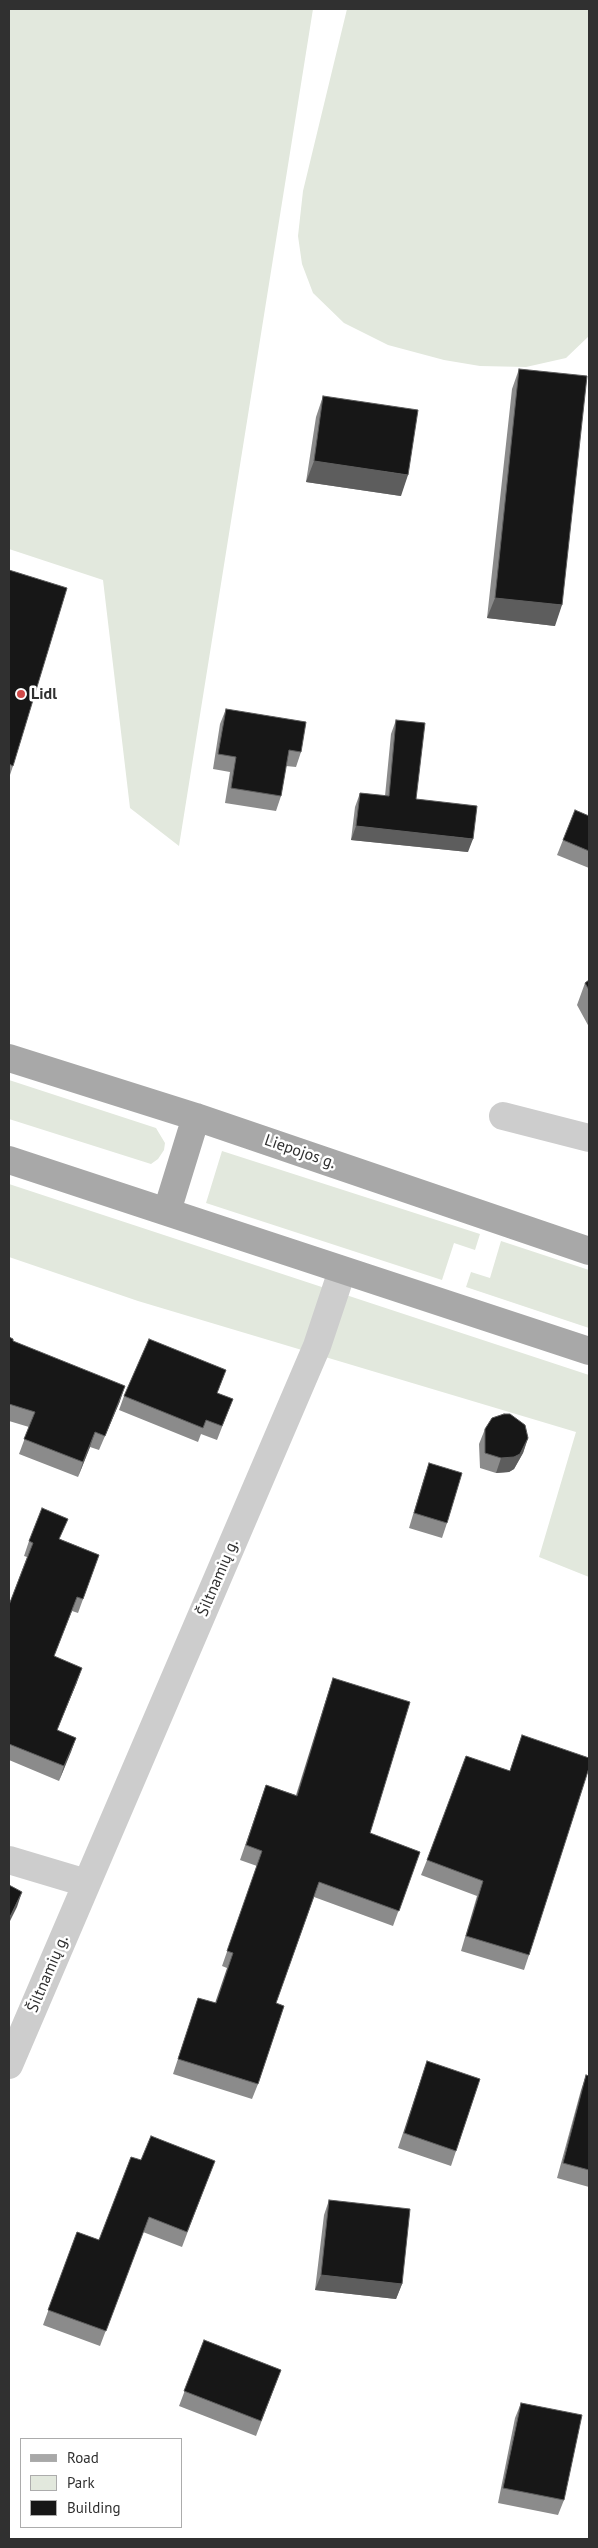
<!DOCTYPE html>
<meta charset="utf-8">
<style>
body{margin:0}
#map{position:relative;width:598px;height:2548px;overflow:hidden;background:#fff;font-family:"PT Sans",sans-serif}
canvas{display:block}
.frame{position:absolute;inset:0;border:10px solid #303030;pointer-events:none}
.legend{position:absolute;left:20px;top:2438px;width:162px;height:90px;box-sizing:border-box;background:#fff;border:1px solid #acacac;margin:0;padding:6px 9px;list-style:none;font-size:15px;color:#303030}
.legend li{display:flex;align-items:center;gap:10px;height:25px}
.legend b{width:25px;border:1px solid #acacac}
</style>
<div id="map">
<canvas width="598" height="2548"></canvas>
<div class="frame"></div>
<ul class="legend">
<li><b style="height:6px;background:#a8a8a8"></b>Road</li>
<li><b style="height:14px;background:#e2e8dd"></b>Park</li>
<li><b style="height:14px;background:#171717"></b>Building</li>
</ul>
</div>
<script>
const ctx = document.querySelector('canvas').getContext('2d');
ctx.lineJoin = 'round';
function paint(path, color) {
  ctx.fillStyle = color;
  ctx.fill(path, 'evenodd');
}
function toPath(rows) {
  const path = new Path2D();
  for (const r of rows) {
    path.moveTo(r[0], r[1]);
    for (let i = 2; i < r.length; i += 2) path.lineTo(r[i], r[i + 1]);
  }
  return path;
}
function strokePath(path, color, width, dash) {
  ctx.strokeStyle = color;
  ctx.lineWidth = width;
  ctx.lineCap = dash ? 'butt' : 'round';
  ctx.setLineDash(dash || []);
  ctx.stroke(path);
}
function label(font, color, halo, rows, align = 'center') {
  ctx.font = font + ' "PT Sans",sans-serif';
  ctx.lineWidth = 5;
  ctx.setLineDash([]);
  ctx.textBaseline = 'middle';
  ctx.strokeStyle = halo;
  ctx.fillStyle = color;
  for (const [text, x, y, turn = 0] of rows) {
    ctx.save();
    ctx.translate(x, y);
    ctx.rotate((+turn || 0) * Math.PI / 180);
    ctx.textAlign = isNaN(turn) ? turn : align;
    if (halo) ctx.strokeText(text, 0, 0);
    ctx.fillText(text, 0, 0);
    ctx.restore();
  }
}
const green = toPath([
 [9,9,313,9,179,846,130,808,103,580,9,549],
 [347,9,589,9,589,336,566,358,526,367,480,366,444,360,388,345,344,323,313,293,302,264,298,236,303,191],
 [9,1080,156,1128,165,1143,164,1150,158,1159,151,1164,9,1119],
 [222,1151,480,1234,475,1250,454,1243,442,1280,206,1203],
 [9,1184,589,1375,589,1577,539,1557,576,1432,138,1301,9,1257],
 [501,1241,589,1270,589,1328,466,1287,471,1272,490,1278]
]);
const minor = toPath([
 [503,1116,589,1138],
 [9,1860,86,1883],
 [9,2065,317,1346,342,1271]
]);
const major = toPath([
 [9,1058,196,1117,589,1251],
 [9,1160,589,1351],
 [167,1211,196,1117]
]);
const wall = toPath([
 [519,369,555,626,487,618,512,389],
 [323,396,401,496,306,482,316,417],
 [9,570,13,766,9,778],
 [226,709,301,752,296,767,286,766,281,796,276,811,225,803,230,772,213,769,220,724],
 [396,720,416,799,468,852,351,840,355,807,360,793,385,796,391,734],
 [589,816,589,868,557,855,563,840],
 [589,980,589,1027,577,1005,585,983],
 [9,1337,13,1341,120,1401,99,1450,90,1447,78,1477,19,1454,29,1427,9,1421],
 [226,1370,217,1393,233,1399,217,1440,201,1434,198,1442,119,1410,124,1396],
 [485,1429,528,1438,523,1453,514,1469,509,1472,496,1473,480,1468,479,1444],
 [429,1463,447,1523,442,1538,409,1528,424,1478],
 [60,1539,99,1555,78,1613,72,1611,54,1656,77,1682,57,1730,76,1738,59,1781,9,1760,9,1605,27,1557,24,1556,29,1541],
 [333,1678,370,1833,420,1852,393,1926,314,1897,276,2003,258,2084,252,2099,173,2074,198,1998,215,2003,227,1968,222,1966,257,1866,240,1860,266,1785,296,1795,328,1693],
 [522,1735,529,1955,524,1970,461,1951,477,1896,421,1875,427,1860,510,1771],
 [427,2061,456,2151,451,2166,398,2148],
 [586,2075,589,2076,589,2187,557,2178,581,2090],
 [141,2160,209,2176,182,2247,143,2232,100,2346,43,2325,77,2232,99,2240],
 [329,2200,402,2284,396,2299,315,2290,324,2215],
 [204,2340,281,2370,256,2436,179,2406],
 [521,2403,564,2500,558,2515,498,2503,515,2418]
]);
const shadedWall = toPath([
 [314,461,408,475,401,496,306,482],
 [495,598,562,605,555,626,487,618],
 [356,826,473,839,468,852,351,840],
 [125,1386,120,1401,99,1450,105,1436],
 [95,1432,90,1447,78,1477,83,1462],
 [528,1438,523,1453,514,1469,509,1472,496,1473,501,1458],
 [82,1668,77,1682,51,1744,57,1730],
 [76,1738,71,1752,59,1781,64,1766],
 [22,1892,17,1907,9,1923,9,1919],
 [321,2275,402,2284,396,2299,315,2290]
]);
const building = toPath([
 [519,369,587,376,562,605,495,598,519,369],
 [323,396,418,410,408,475,314,461,323,396],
 [9,570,67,588,13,766,9,764,9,570],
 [226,709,306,722,301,752,289,750,281,796,231,788,236,757,218,754,226,709],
 [396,720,425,723,416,799,477,806,473,839,356,826,360,793,389,796,396,720],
 [575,810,589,816,589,851,563,840,575,810],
 [589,980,589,990,585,983,589,980],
 [9,1337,13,1339,13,1341,125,1386,105,1436,95,1432,83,1462,24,1439,35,1412,9,1404,9,1337],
 [149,1339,226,1370,217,1393,233,1399,222,1426,206,1420,203,1428,124,1396,149,1339],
 [504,1414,510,1414,525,1425,528,1438,520,1454,514,1457,501,1458,485,1453,485,1429,492,1418,504,1414],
 [429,1463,462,1473,447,1523,414,1513,429,1463],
 [42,1508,68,1519,59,1539,99,1555,83,1599,77,1597,54,1656,82,1668,57,1730,76,1738,64,1766,9,1744,9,1605,33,1543,29,1541,42,1508],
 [333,1678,410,1702,370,1833,420,1852,399,1911,319,1882,276,2003,284,2006,258,2084,178,2059,198,1998,216,2003,233,1953,227,1951,262,1851,246,1845,266,1785,297,1796,333,1678],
 [522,1735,589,1758,589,1768,529,1955,466,1936,483,1881,427,1860,466,1756,510,1771,522,1735],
 [9,1885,22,1892,9,1919,9,1885],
 [427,2061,480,2079,456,2151,404,2133,427,2061],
 [586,2075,589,2076,589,2170,563,2163,586,2075],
 [151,2136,215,2161,187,2232,149,2217,106,2331,48,2310,77,2232,99,2240,131,2157,141,2160,151,2136],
 [329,2200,410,2209,402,2284,321,2275,329,2200],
 [204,2340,281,2370,261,2421,184,2391,204,2340],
 [521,2403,582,2415,564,2500,503,2488,521,2403]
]);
const markers = [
 [21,694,5,"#d04a49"]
];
const poiNames = [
 ["Lidl",31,694]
];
const streetNames = [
 ["Liepojos g.",300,1152,19],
 ["Šiltnamių g.",218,1578,-67],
 ["Šiltnamių g.",48,1974,-67]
];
paint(green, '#e2e8dd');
strokePath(minor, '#cdcdcd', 28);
strokePath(major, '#a8a8a8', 28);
paint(wall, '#8b8b8b');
paint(shadedWall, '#5d5d5d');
paint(building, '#171717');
strokePath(building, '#5d5d5d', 1);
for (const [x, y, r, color] of markers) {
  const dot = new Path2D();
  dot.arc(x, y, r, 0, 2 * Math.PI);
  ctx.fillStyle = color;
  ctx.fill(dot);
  strokePath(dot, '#fff', 2);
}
label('bold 16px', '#303030', '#fff', poiNames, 'left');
label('16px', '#303030', '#fff', streetNames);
</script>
